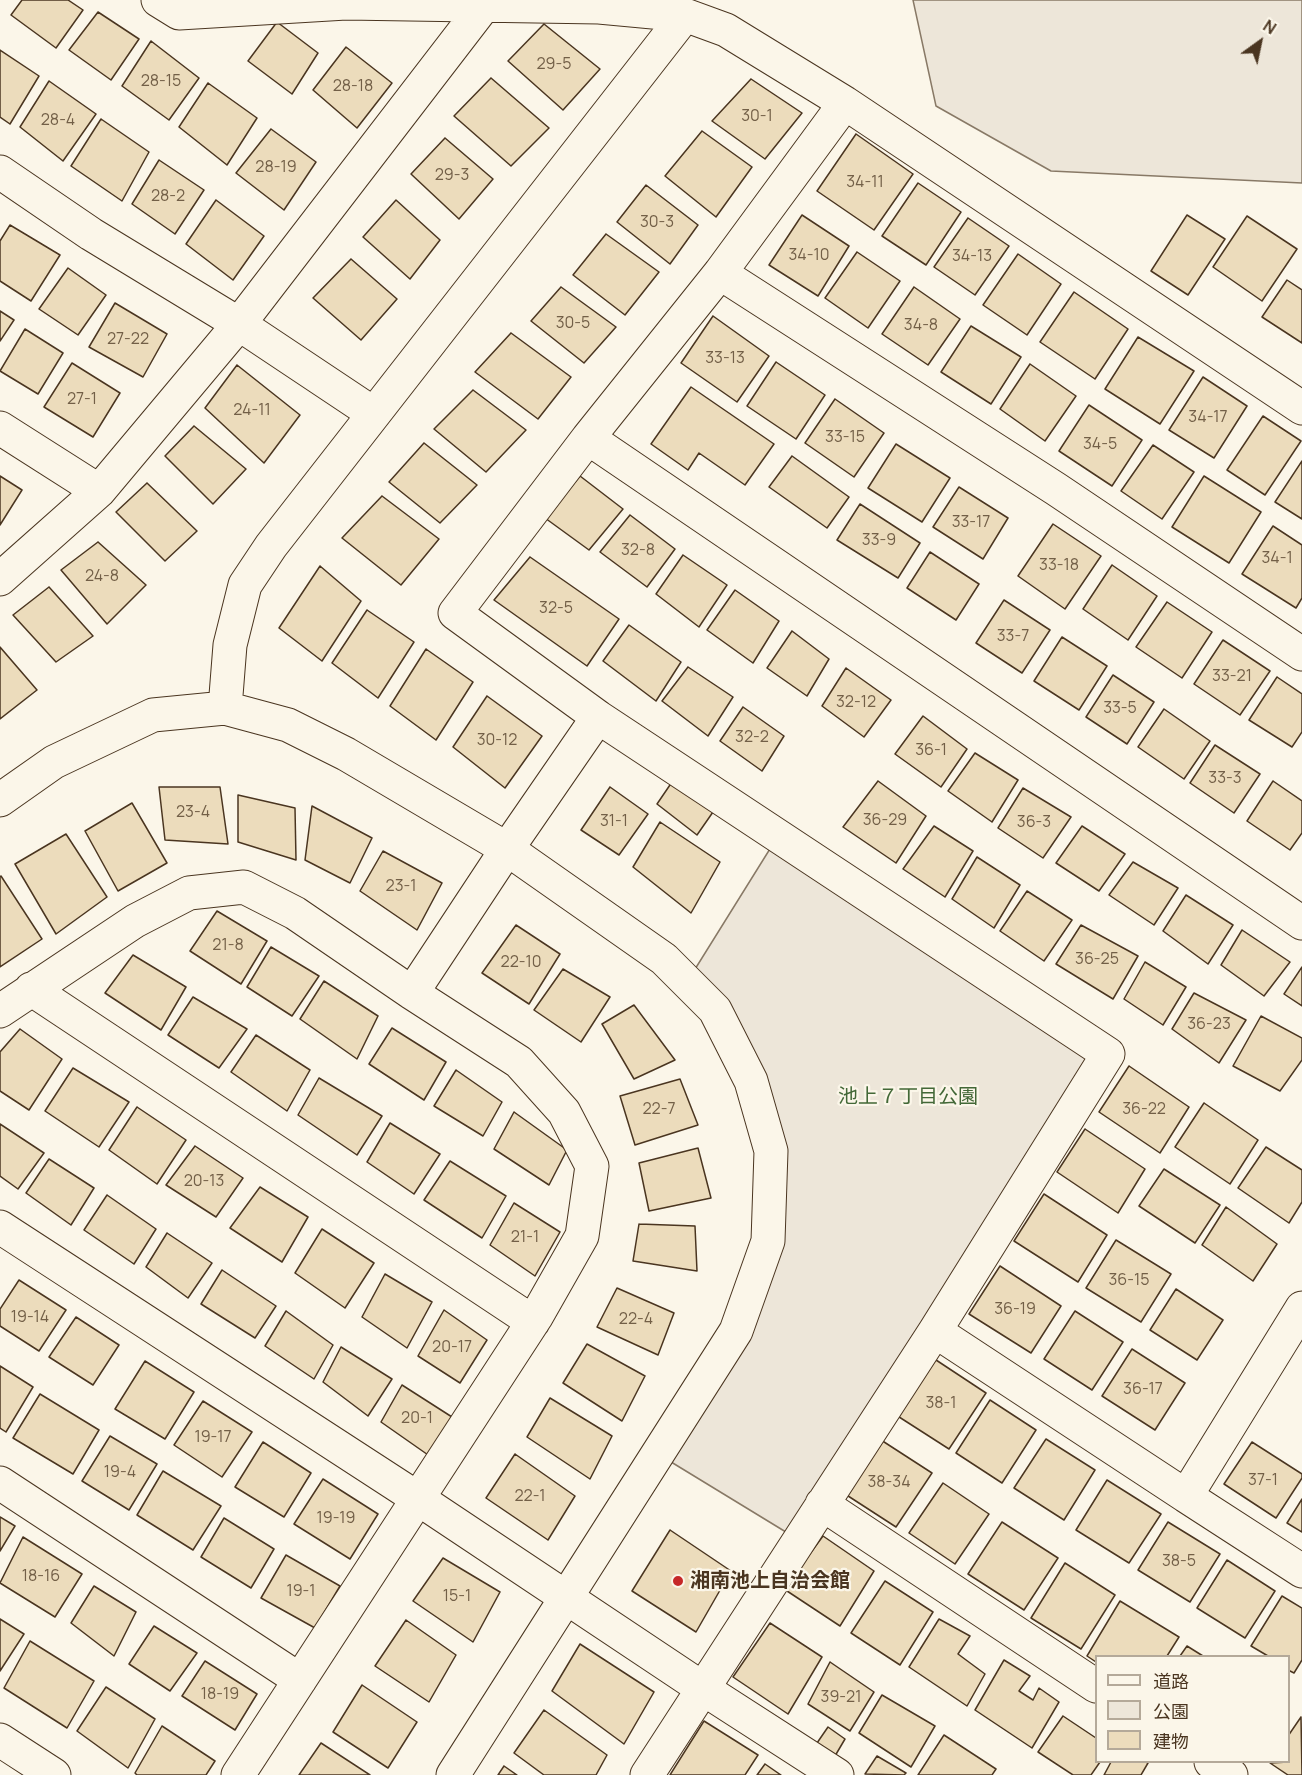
<!DOCTYPE html>
<meta charset="utf-8">
<style>
body{margin:0}
#map{position:relative;width:1302px;height:1775px;overflow:hidden;background:#fbf6e9;font-family:Manrope,"Noto Sans JP",sans-serif}
canvas{display:block}
.legend{position:absolute;left:1095px;top:1655px;width:195px;height:108px;box-sizing:border-box;background:#fbf6e9;border:2px solid #b4a999;margin:0;padding:8px 10px;list-style:none;font-size:18px;color:#4a3520}
.legend li{display:flex;align-items:center;gap:12px;height:30px}
.legend b{width:30px;border:2px solid #b4a999}
.north{position:absolute;left:1230px;top:12px;width:60px;height:60px;-webkit-text-stroke:4px #fbf6e9;paint-order:stroke;rotate:33deg;font-size:16px;font-weight:700;line-height:24px;text-align:center;color:#4a3520}
.north::after{content:'';display:block;margin:auto;width:21px;height:27px;background:#4a3520;clip-path:polygon(50% 0,100% 100%,50% 72%,0 100%)}
</style>
<div id="map">
<canvas width="1302" height="1775"></canvas>
<ul class="legend">
<li><b style="height:8px;background:#fbf6e9"></b>道路</li>
<li><b style="height:16px;background:#ede6d9"></b>公園</li>
<li><b style="height:16px;background:#ecdcbc"></b>建物</li>
</ul>
<div class="north">N</div>
</div>
<script>
const ctx = document.querySelector('canvas').getContext('2d');
ctx.lineJoin = 'round';
function paint(path, color) {
  ctx.fillStyle = color;
  ctx.fill(path, 'evenodd');
}
function toPath(rows) {
  const path = new Path2D();
  for (const r of rows) {
    path.moveTo(r[0], r[1]);
    for (let i = 2; i < r.length; i += 2) path.lineTo(r[i], r[i + 1]);
  }
  return path;
}
function strokePath(path, color, width, dash) {
  ctx.strokeStyle = color;
  ctx.lineWidth = width;
  ctx.lineCap = dash ? 'butt' : 'round';
  ctx.setLineDash(dash || []);
  ctx.stroke(path);
}
function label(font, color, halo, rows, align = 'center') {
  ctx.font = font + ' Manrope,"Noto Sans JP",sans-serif';
  ctx.lineWidth = 4.5;
  ctx.setLineDash([]);
  ctx.textBaseline = 'middle';
  ctx.strokeStyle = halo;
  ctx.fillStyle = color;
  for (const [text, x, y, turn = 0] of rows) {
    ctx.save();
    ctx.translate(x, y);
    ctx.rotate((+turn || 0) * Math.PI / 180);
    ctx.textAlign = isNaN(turn) ? turn : align;
    if (halo) ctx.strokeText(text, 0, 0);
    ctx.fillText(text, 0, 0);
    ctx.restore();
  }
}
const green = toPath([
 [913,0,1302,0,1302,183,1051,171,936,106,913,0],
 [778,836,1108,1054,799,1540,658,1454,736,1331,771,1151,687,982,778,836]
]);
const building = toPath([
 [22,0,68,0,83,10,56,48,11,15,22,0],
 [98,12,139,39,111,80,69,50,98,12],
 [277,22,318,53,292,94,248,61,277,22],
 [544,24,600,69,563,110,508,61,544,24],
 [151,41,199,78,169,120,122,86,151,41],
 [346,47,392,83,357,128,313,90,346,47],
 [0,50,39,76,10,124,0,117,0,50],
 [491,78,549,128,511,166,454,116,491,78],
 [751,79,802,113,765,159,712,121,751,79],
 [49,81,96,114,63,161,20,127,49,81],
 [208,83,257,118,227,165,179,127,208,83],
 [101,119,149,152,122,201,71,166,101,119],
 [271,129,316,162,284,210,236,173,271,129],
 [702,131,752,167,716,217,665,176,702,131],
 [856,134,913,174,874,230,817,191,856,134],
 [445,138,493,179,459,219,411,174,445,138],
 [159,160,204,190,175,234,132,204,159,160],
 [918,183,961,212,926,265,882,236,918,183],
 [646,185,698,225,670,264,617,222,646,185],
 [216,200,264,236,233,280,186,244,216,200],
 [396,200,440,240,410,279,363,237,396,200],
 [802,215,849,246,818,296,769,265,802,215],
 [1187,215,1225,239,1188,295,1151,271,1187,215],
 [1247,216,1297,249,1262,301,1213,267,1247,216],
 [968,218,1009,246,975,295,934,267,968,218],
 [10,225,60,255,31,301,0,281,0,241,10,225],
 [606,234,659,272,625,315,573,275,606,234],
 [857,252,900,281,868,328,825,298,857,252],
 [1018,254,1061,284,1027,335,983,305,1018,254],
 [351,259,397,299,361,340,313,298,351,259],
 [68,268,106,295,78,335,39,309,68,268],
 [1287,280,1302,290,1302,343,1262,317,1287,280],
 [561,287,616,327,584,363,531,321,561,287],
 [914,287,960,319,928,365,882,334,914,287],
 [1074,292,1128,329,1095,379,1040,342,1074,292],
 [115,303,167,334,143,377,89,347,115,303],
 [0,311,14,320,0,341,0,311],
 [713,316,769,356,737,402,681,363,713,316],
 [971,326,1021,357,991,404,941,372,971,326],
 [25,329,63,353,38,394,0,371,25,329],
 [511,333,571,377,538,419,475,372,511,333],
 [1138,337,1194,371,1160,424,1105,389,1138,337],
 [776,362,825,395,796,439,747,406,776,362],
 [72,363,120,393,93,437,44,407,72,363],
 [1030,364,1076,396,1045,441,1000,409,1030,364],
 [237,365,300,415,264,463,205,408,237,365],
 [1203,377,1247,406,1214,458,1169,430,1203,377],
 [691,387,774,444,745,485,699,453,688,470,651,444,691,387],
 [473,390,526,430,486,472,434,429,473,390],
 [835,399,884,433,854,477,805,443,835,399],
 [1089,405,1142,440,1112,486,1059,451,1089,405],
 [1263,416,1301,441,1265,495,1227,470,1263,416],
 [194,426,246,469,213,504,165,456,194,426],
 [424,443,477,485,440,523,389,482,424,443],
 [896,444,950,478,922,522,868,488,896,444],
 [1153,445,1194,472,1162,519,1121,491,1153,445],
 [792,456,849,497,827,528,769,487,792,456],
 [1302,461,1302,519,1275,502,1302,461],
 [0,476,22,490,0,525,0,476],
 [580,476,623,509,589,550,545,518,580,476],
 [1204,476,1261,512,1229,563,1172,527,1204,476],
 [147,483,197,531,165,561,116,512,147,483],
 [959,487,1008,518,983,559,933,527,959,487],
 [382,496,439,539,401,585,342,538,382,496],
 [860,504,920,543,898,578,837,540,860,504],
 [630,515,675,549,647,587,600,552,630,515],
 [1053,524,1101,556,1065,609,1018,576,1053,524],
 [1273,526,1302,545,1302,598,1296,608,1242,574,1273,526],
 [98,542,146,585,107,624,61,570,98,542],
 [930,552,979,584,956,620,907,588,930,552],
 [683,555,727,585,699,627,656,594,683,555],
 [530,557,619,619,587,666,494,600,530,557],
 [1112,565,1157,596,1128,640,1083,609,1112,565],
 [320,566,361,601,322,661,279,628,320,566],
 [49,587,93,636,56,662,13,615,49,587],
 [735,590,779,621,753,663,707,630,735,590],
 [1004,600,1050,630,1022,673,976,643,1004,600],
 [1167,602,1212,632,1182,678,1136,647,1167,602],
 [367,610,414,642,378,698,332,663,367,610],
 [629,625,681,662,656,701,603,661,629,625],
 [792,631,829,659,807,696,767,668,792,631],
 [1062,637,1107,666,1079,710,1034,681,1062,637],
 [1223,640,1270,671,1240,715,1194,684,1223,640],
 [0,647,37,690,0,719,0,647],
 [426,649,473,682,436,740,390,706,426,649],
 [688,667,733,697,708,736,662,701,688,667],
 [846,668,891,700,864,737,822,706,846,668],
 [1113,675,1154,702,1127,744,1086,717,1113,675],
 [1277,677,1302,694,1302,732,1292,747,1249,720,1277,677],
 [487,696,542,736,505,788,453,747,487,696],
 [743,707,784,736,762,771,720,741,743,707],
 [1164,709,1210,741,1184,779,1138,747,1164,709],
 [923,716,967,749,941,787,895,754,923,716],
 [1215,745,1260,774,1234,813,1190,783,1215,745],
 [975,753,1018,780,992,822,948,791,975,753],
 [878,781,926,816,896,863,843,827,878,781],
 [1273,781,1302,801,1302,833,1290,850,1247,821,1273,781],
 [672,782,713,812,697,835,657,804,672,782],
 [159,787,220,787,228,844,165,840,159,787],
 [610,787,648,814,619,855,581,830,610,787],
 [1023,788,1071,817,1043,858,998,828,1023,788],
 [238,795,295,808,296,860,238,842,238,795],
 [132,803,167,863,118,891,85,831,132,803],
 [312,806,372,838,350,883,305,860,312,806],
 [660,822,720,862,691,913,633,867,660,822],
 [934,826,973,851,945,897,903,869,934,826],
 [1082,826,1125,854,1099,891,1056,863,1082,826],
 [66,834,107,897,56,934,15,864,66,834],
 [383,851,442,883,417,930,360,891,383,851],
 [977,857,1020,885,994,928,952,899,977,857],
 [1133,862,1178,888,1154,925,1109,895,1133,862],
 [1,876,42,939,0,967,0,877,1,876],
 [1027,891,1072,920,1044,961,1000,931,1027,891],
 [1186,895,1233,925,1208,964,1163,931,1186,895],
 [217,911,267,941,241,984,190,951,217,911],
 [516,925,560,954,529,1004,482,973,516,925],
 [1081,925,1138,956,1113,999,1056,964,1081,925],
 [1242,930,1290,962,1264,996,1221,965,1242,930],
 [271,947,319,976,292,1016,247,987,271,947],
 [133,955,186,987,161,1030,105,993,133,955],
 [1145,962,1186,987,1163,1025,1124,999,1145,962],
 [1302,967,1302,1006,1284,994,1302,967],
 [563,969,610,997,581,1042,534,1010,563,969],
 [324,981,378,1016,357,1059,300,1019,324,981],
 [1194,993,1246,1020,1219,1063,1172,1029,1194,993],
 [193,997,247,1029,219,1068,168,1035,193,997],
 [634,1005,675,1060,634,1079,602,1024,634,1005],
 [1261,1016,1302,1038,1302,1060,1280,1091,1233,1066,1261,1016],
 [392,1028,446,1062,424,1100,369,1064,392,1028],
 [20,1029,62,1059,29,1110,0,1091,0,1052,20,1029],
 [256,1035,310,1070,287,1111,231,1072,256,1035],
 [1129,1066,1189,1107,1160,1153,1099,1112,1129,1066],
 [73,1068,129,1102,99,1147,45,1111,73,1068],
 [456,1070,502,1102,483,1136,434,1106,456,1070],
 [319,1078,382,1116,357,1155,298,1115,319,1078],
 [680,1079,698,1125,635,1145,620,1096,680,1079],
 [1204,1103,1258,1140,1230,1184,1175,1147,1204,1103],
 [137,1107,186,1140,157,1184,109,1150,137,1107],
 [514,1112,567,1150,549,1185,494,1149,514,1112],
 [390,1123,440,1154,414,1194,367,1162,390,1123],
 [0,1124,44,1153,18,1189,0,1176,0,1124],
 [1085,1129,1145,1169,1118,1213,1057,1172,1085,1129],
 [195,1146,243,1178,216,1217,166,1185,195,1146],
 [1266,1147,1302,1170,1302,1202,1289,1223,1238,1188,1266,1147],
 [698,1148,711,1198,649,1211,639,1163,698,1148],
 [49,1159,94,1188,71,1225,26,1193,49,1159],
 [450,1161,506,1196,482,1238,424,1200,450,1161],
 [1164,1169,1220,1205,1195,1243,1139,1206,1164,1169],
 [260,1187,308,1217,282,1262,230,1228,260,1187],
 [1044,1194,1107,1235,1078,1282,1014,1241,1044,1194],
 [107,1195,156,1229,134,1264,84,1230,107,1195],
 [514,1203,560,1232,535,1276,490,1245,514,1203],
 [1226,1207,1277,1244,1253,1281,1202,1245,1226,1207],
 [639,1224,695,1226,697,1271,633,1261,639,1224],
 [322,1229,374,1263,345,1308,295,1273,322,1229],
 [167,1233,212,1263,188,1298,146,1267,167,1233],
 [1116,1240,1171,1274,1141,1322,1086,1288,1116,1240],
 [1000,1266,1061,1306,1031,1353,969,1314,1000,1266],
 [222,1270,276,1306,255,1338,201,1304,222,1270],
 [385,1274,432,1302,407,1348,362,1317,385,1274],
 [19,1280,66,1310,39,1351,0,1326,0,1309,19,1280],
 [617,1288,674,1313,658,1355,597,1327,617,1288],
 [1176,1289,1223,1320,1197,1360,1150,1330,1176,1289],
 [444,1310,487,1340,460,1383,418,1356,444,1310],
 [286,1311,333,1345,314,1379,265,1346,286,1311],
 [1075,1311,1123,1342,1092,1390,1044,1359,1075,1311],
 [76,1317,119,1345,93,1385,49,1357,76,1317],
 [587,1344,645,1376,622,1421,563,1383,587,1344],
 [341,1347,392,1379,368,1416,323,1382,341,1347],
 [1132,1349,1185,1383,1155,1430,1102,1396,1132,1349],
 [933,1358,986,1393,949,1449,896,1415,933,1358],
 [145,1361,194,1392,165,1439,115,1409,145,1361],
 [0,1366,33,1387,6,1432,0,1428,0,1366],
 [402,1385,452,1417,431,1457,381,1422,402,1385],
 [40,1394,99,1430,73,1474,13,1438,40,1394],
 [550,1398,612,1436,590,1479,527,1437,550,1398],
 [990,1400,1036,1430,1002,1483,956,1453,990,1400],
 [203,1401,252,1432,222,1477,174,1445,203,1401],
 [110,1436,157,1464,129,1510,82,1481,110,1436],
 [1046,1439,1095,1470,1064,1520,1014,1488,1046,1439],
 [881,1440,932,1473,896,1527,845,1494,881,1440],
 [263,1442,311,1473,284,1517,235,1487,263,1442],
 [1252,1442,1302,1474,1302,1478,1276,1518,1224,1484,1252,1442],
 [515,1454,575,1496,548,1540,486,1498,515,1454],
 [163,1471,221,1506,193,1550,137,1515,163,1471],
 [323,1479,378,1514,350,1559,294,1524,323,1479],
 [1107,1480,1161,1514,1129,1563,1076,1530,1107,1480],
 [943,1483,989,1514,955,1564,909,1533,943,1483],
 [1302,1499,1302,1532,1287,1523,1302,1499],
 [0,1517,15,1526,0,1551,0,1517],
 [224,1518,274,1549,251,1588,201,1557,224,1518],
 [1002,1522,1058,1558,1024,1610,968,1574,1002,1522],
 [1168,1522,1220,1554,1190,1602,1138,1570,1168,1522],
 [670,1530,731,1571,696,1632,632,1591,670,1530],
 [823,1536,874,1571,840,1626,784,1589,823,1536],
 [23,1537,82,1574,55,1617,0,1583,23,1537],
 [286,1555,340,1586,315,1628,261,1598,286,1555],
 [443,1558,500,1592,473,1642,413,1601,443,1558],
 [1227,1560,1275,1591,1245,1638,1197,1608,1227,1560],
 [1065,1563,1115,1595,1081,1649,1031,1618,1065,1563],
 [885,1581,933,1612,900,1665,851,1633,885,1581],
 [94,1586,136,1612,114,1656,71,1623,94,1586],
 [1282,1596,1302,1608,1302,1660,1294,1673,1288,1670,1288,1656,1268,1656,1251,1646,1282,1596],
 [1120,1601,1179,1637,1167,1656,1096,1656,1096,1662,1087,1656,1120,1601],
 [0,1619,24,1634,0,1671,0,1619],
 [939,1619,970,1636,958,1654,985,1674,967,1706,909,1667,939,1619],
 [406,1620,456,1655,429,1702,375,1666,406,1620],
 [770,1623,822,1657,788,1714,733,1677,770,1623],
 [154,1626,197,1653,170,1691,129,1664,154,1626],
 [30,1641,94,1681,67,1728,4,1688,30,1641],
 [580,1644,654,1692,624,1744,552,1691,580,1644],
 [1187,1646,1203,1656,1180,1656,1187,1646],
 [1004,1660,1030,1676,1019,1691,1033,1700,1039,1688,1059,1702,1032,1748,975,1710,1004,1660],
 [205,1661,257,1694,235,1730,182,1696,205,1661],
 [830,1662,874,1692,850,1731,808,1704,830,1662],
 [362,1685,417,1722,388,1768,333,1732,362,1685],
 [106,1687,155,1719,128,1768,77,1731,106,1687],
 [882,1695,935,1726,911,1767,859,1733,882,1695],
 [544,1710,607,1755,596,1775,544,1775,514,1753,544,1710],
 [1063,1716,1096,1738,1096,1762,1100,1762,1091,1775,1073,1775,1038,1752,1063,1716],
 [1301,1717,1302,1775,1288,1775,1270,1763,1288,1762,1288,1736,1301,1717],
 [704,1721,758,1755,745,1775,670,1775,704,1721],
 [162,1726,215,1761,206,1775,137,1775,135,1773,162,1726],
 [828,1727,845,1739,835,1756,817,1743,828,1727],
 [944,1735,996,1769,992,1775,918,1775,944,1735],
 [321,1743,370,1775,299,1775,321,1743],
 [877,1756,906,1773,904,1775,865,1774,877,1756],
 [1111,1762,1146,1762,1148,1763,1141,1775,1104,1775,1111,1762],
 [765,1764,781,1775,757,1775,765,1764],
 [504,1766,517,1775,498,1775,504,1766]
]);
const minor = toPath([
 [158,0,179,13,346,3,599,7,685,15],
 [0,172,91,234,239,324,374,414],
 [720,273,1056,489,1302,654],
 [0,428,99,491],
 [588,438,1302,923],
 [0,579,99,491,239,324,485,4],
 [225,708,230,645,245,585,271,546,685,15,726,30,845,103,1302,408],
 [598,717,455,613,588,438,720,273,845,103],
 [0,800,54,762,153,715,225,708,288,725,346,754,507,849,664,959,715,1010,751,1081,771,1151,768,1241,736,1331,453,1775],
 [31,989,533,1322],
 [412,993,507,849,598,717,1108,1054,935,1331,647,1775],
 [0,1011,135,921,189,893,244,887,295,913,412,993,519,1062,564,1112,592,1166,582,1236,536,1317,238,1775],
 [0,1227,417,1498,702,1688,837,1775],
 [1302,1308,1186,1496,1302,1571],
 [935,1331,1186,1496],
 [0,1483,300,1680],
 [822,1504,1096,1686],
 [0,1740,54,1775],
 [1211,1762,1231,1775]
]);
const markers = [
 [678,1581,6,"#c62828"]
];
const numberNames = [
 ["29-5",554,65],
 ["28-15",161,82],
 ["28-18",353,87],
 ["30-1",757,117],
 ["28-4",58,121],
 ["28-19",276,168],
 ["29-3",452,176],
 ["34-11",865,183],
 ["28-2",168,197],
 ["30-3",657,223],
 ["34-10",809,256],
 ["34-13",972,257],
 ["30-5",573,324],
 ["34-8",921,326],
 ["27-22",128,340],
 ["33-13",725,359],
 ["27-1",82,400],
 ["24-11",252,411],
 ["34-17",1208,418],
 ["33-15",845,438],
 ["34-5",1100,445],
 ["33-17",971,523],
 ["33-9",879,541],
 ["32-8",638,551],
 ["34-1",1277,559],
 ["33-18",1059,566],
 ["24-8",102,577],
 ["32-5",556,609],
 ["33-7",1013,637],
 ["33-21",1232,677],
 ["32-12",856,703],
 ["33-5",1120,709],
 ["32-2",752,738],
 ["30-12",497,741],
 ["36-1",931,751],
 ["33-3",1225,779],
 ["23-4",193,813],
 ["36-29",885,821],
 ["31-1",614,822],
 ["36-3",1034,823],
 ["23-1",401,887],
 ["21-8",228,946],
 ["36-25",1097,960],
 ["22-10",521,963],
 ["36-23",1209,1025],
 ["22-7",659,1110],
 ["36-22",1144,1110],
 ["20-13",204,1182],
 ["21-1",525,1238],
 ["36-15",1129,1281],
 ["36-19",1015,1310],
 ["19-14",30,1318],
 ["22-4",636,1320],
 ["20-17",452,1348],
 ["36-17",1143,1390],
 ["38-1",941,1404],
 ["20-1",417,1419],
 ["19-17",213,1438],
 ["19-4",120,1473],
 ["37-1",1263,1481],
 ["38-34",889,1483],
 ["22-1",530,1497],
 ["19-19",336,1519],
 ["38-5",1179,1562],
 ["18-16",41,1577],
 ["19-1",301,1592],
 ["15-1",457,1597],
 ["18-19",220,1695],
 ["39-21",841,1698]
];
const parkNames = [
 ["池上７丁目公園",908,1097]
];
const poiNames = [
 ["湘南池上自治会館",690,1581]
];
paint(green, '#ede6d9');
strokePath(green, '#887966', 1.5);
paint(building, '#ecdcbc');
strokePath(building, '#4a3520', 1.5);
strokePath(minor, '#4a3520', 35);
strokePath(minor, '#fbf6e9', 33);
for (const [x, y, r, color] of markers) {
  const dot = new Path2D();
  dot.arc(x, y, r, 0, 2 * Math.PI);
  ctx.fillStyle = color;
  ctx.fill(dot);
  strokePath(dot, '#fbf6e9', 2);
}
label('16px', '#725f47', null, numberNames);
label('20px', '#436837', '#fbf6e9', parkNames);
label('bold 20px', '#4a3520', '#fbf6e9', poiNames, 'left');
</script>
